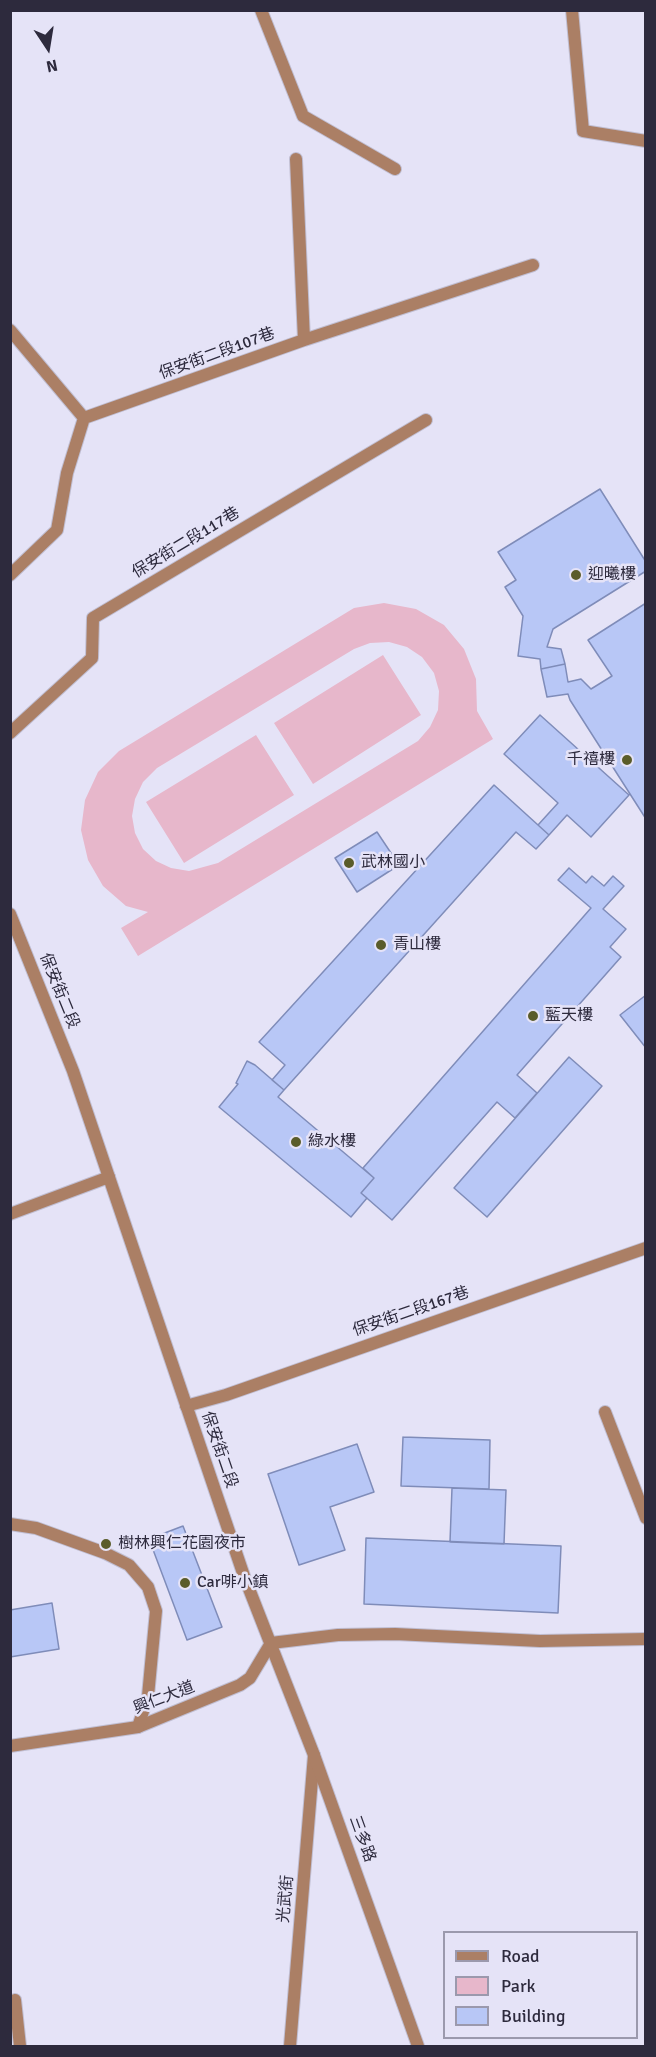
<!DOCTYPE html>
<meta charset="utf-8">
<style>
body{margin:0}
#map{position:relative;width:656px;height:2057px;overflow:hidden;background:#e5e3f7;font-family:Signika,sans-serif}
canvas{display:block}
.frame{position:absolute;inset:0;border:12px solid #2d2a3d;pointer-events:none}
.legend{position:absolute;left:443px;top:1931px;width:195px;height:108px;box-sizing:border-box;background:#e5e3f7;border:2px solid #9b99ad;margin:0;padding:8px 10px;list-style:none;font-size:18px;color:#2d2a3d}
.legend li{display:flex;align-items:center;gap:12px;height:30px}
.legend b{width:30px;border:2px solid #9b99ad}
.north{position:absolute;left:18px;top:18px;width:60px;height:60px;-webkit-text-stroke:4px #e5e3f7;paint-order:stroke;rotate:168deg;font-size:16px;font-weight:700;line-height:24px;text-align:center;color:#2d2a3d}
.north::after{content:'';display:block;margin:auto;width:21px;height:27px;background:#2d2a3d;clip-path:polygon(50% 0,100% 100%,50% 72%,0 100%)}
</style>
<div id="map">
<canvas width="656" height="2057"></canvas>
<div class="frame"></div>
<ul class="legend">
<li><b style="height:8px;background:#ab7f65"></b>Road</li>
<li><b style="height:16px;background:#e7b7cb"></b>Park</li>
<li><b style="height:16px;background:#b8c7f6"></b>Building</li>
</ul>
<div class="north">N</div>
</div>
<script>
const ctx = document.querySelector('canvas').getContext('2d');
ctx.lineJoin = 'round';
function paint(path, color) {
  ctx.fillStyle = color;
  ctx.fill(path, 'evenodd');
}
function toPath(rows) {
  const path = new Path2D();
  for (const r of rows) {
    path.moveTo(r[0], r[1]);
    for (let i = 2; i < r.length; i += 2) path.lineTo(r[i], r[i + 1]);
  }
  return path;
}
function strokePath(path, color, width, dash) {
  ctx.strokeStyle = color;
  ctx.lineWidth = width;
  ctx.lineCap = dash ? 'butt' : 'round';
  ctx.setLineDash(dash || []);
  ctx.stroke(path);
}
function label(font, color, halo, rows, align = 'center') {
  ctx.font = font + ' Signika,"Noto Sans TC",sans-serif';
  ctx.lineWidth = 5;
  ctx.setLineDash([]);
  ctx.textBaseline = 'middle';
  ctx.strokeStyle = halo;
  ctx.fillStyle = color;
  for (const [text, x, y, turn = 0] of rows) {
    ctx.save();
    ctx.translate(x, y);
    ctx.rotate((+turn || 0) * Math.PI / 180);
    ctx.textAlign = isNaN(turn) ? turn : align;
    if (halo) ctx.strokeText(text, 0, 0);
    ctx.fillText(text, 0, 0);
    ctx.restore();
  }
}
const green = toPath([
 [384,603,416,609,444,625,464,649,476,679,477,711,493,739,138,956,121,928,148,912,126,906,103,886,88,860,81,830,85,800,98,772,119,751,354,608],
 [389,642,407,647,422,657,434,673,439,691,438,710,430,727,418,741,218,863,189,871,171,868,156,861,143,849,135,833,132,816,135,799,143,782,157,768,354,649,370,643],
 [383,655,421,715,313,784,274,723],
 [256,735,294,795,184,863,146,802]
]);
const building = toPath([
 [600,489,646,562,646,571,553,629,547,647,561,649,565,664,541,669,540,659,518,656,523,616,505,587,516,580,498,552,600,489],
 [646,603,646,819,570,700,568,694,547,697,541,669,565,664,568,682,581,679,591,689,612,676,588,640,646,603],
 [540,715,629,795,591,837,567,815,549,835,538,825,558,803,504,754,540,715],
 [494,785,549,835,536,849,516,832,284,1090,272,1080,285,1065,259,1042,494,785],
 [377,832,399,865,357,892,335,858,377,832],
 [569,868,586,883,592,876,604,886,613,876,624,886,603,909,626,929,610,947,621,957,517,1075,537,1093,515,1118,497,1102,392,1220,361,1193,374,1178,363,1168,591,908,558,880,569,868],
 [646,995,646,1048,620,1015,646,995],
 [569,1057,602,1086,487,1217,454,1188,569,1057],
 [247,1061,255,1065,284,1090,278,1097,374,1178,361,1193,367,1198,351,1217,219,1107,238,1084,236,1083,247,1061],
 [403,1437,490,1440,489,1489,401,1486,403,1437],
 [357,1444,374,1492,330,1507,345,1550,299,1565,268,1474,357,1444],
 [452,1488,506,1490,504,1544,450,1542,452,1488],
 [183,1526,222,1627,187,1640,149,1539,183,1526],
 [366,1538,561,1546,558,1613,364,1604,366,1538],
 [52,1603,59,1649,10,1657,10,1610,52,1603]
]);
const service = toPath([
 [261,10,303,116,395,169],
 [572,10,583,131,646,141],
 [296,159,304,340],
 [10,330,84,418],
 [10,575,57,530,67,473,84,418,304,340,533,265],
 [10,733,92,658,93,618,426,420],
 [10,1214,109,1177],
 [186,1406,226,1395,646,1248],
 [605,1412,646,1518],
 [10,1746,138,1727,240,1685,250,1678,271,1643],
 [15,2000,20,2046]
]);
const pedestrian = toPath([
 [10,1524,36,1528,105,1553,129,1565,148,1587,156,1611,148,1696,138,1727]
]);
const minor = toPath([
 [290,2046,314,1755]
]);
const tertiary = toPath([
 [10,914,73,1071,244,1576,314,1755,418,2046],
 [271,1643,338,1635,395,1634,540,1641,646,1639]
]);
const markers = [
 [576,575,6,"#5a5c2a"],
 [627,760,6,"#5a5c2a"],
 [349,863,6,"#5a5c2a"],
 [381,945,6,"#5a5c2a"],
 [533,1016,6,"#5a5c2a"],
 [296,1142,6,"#5a5c2a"],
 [106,1544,6,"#5a5c2a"],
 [185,1583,6,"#5a5c2a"]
];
const streetNames = [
 ["保安街二段107巷",217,354,-20],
 ["保安街二段117巷",186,543,-31],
 ["保安街二段",59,991,68],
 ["保安街二段167巷",411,1312,-19],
 ["保安街二段",219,1450,71],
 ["興仁大道",164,1698,-21],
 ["三多路",362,1839,70],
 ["光武街",286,1899,-85]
];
const poiNames = [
 ["迎曦樓",588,575],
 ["千禧樓",615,760,"right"],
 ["武林國小",361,863],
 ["青山樓",393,945],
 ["藍天樓",545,1016],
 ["綠水樓",308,1142],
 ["樹林興仁花園夜市",118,1544],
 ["Car啡小鎮",197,1583]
];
paint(green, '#e7b7cb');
paint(building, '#b8c7f6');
strokePath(building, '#7f8cb9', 1.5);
strokePath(service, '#c0bed2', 14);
strokePath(pedestrian, '#c0bed2', 14);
strokePath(minor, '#c0bed2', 14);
strokePath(tertiary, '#c0bed2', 14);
strokePath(service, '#ab7f65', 12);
strokePath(pedestrian, '#ab7f65', 12);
strokePath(minor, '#ab7f65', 12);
strokePath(tertiary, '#ab7f65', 12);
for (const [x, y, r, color] of markers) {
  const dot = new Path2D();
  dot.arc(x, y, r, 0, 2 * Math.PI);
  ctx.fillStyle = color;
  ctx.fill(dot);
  strokePath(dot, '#e5e3f7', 2);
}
label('16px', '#2d2a3d', '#e5e3f7', streetNames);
label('16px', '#2d2a3d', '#e5e3f7', poiNames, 'left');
</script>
